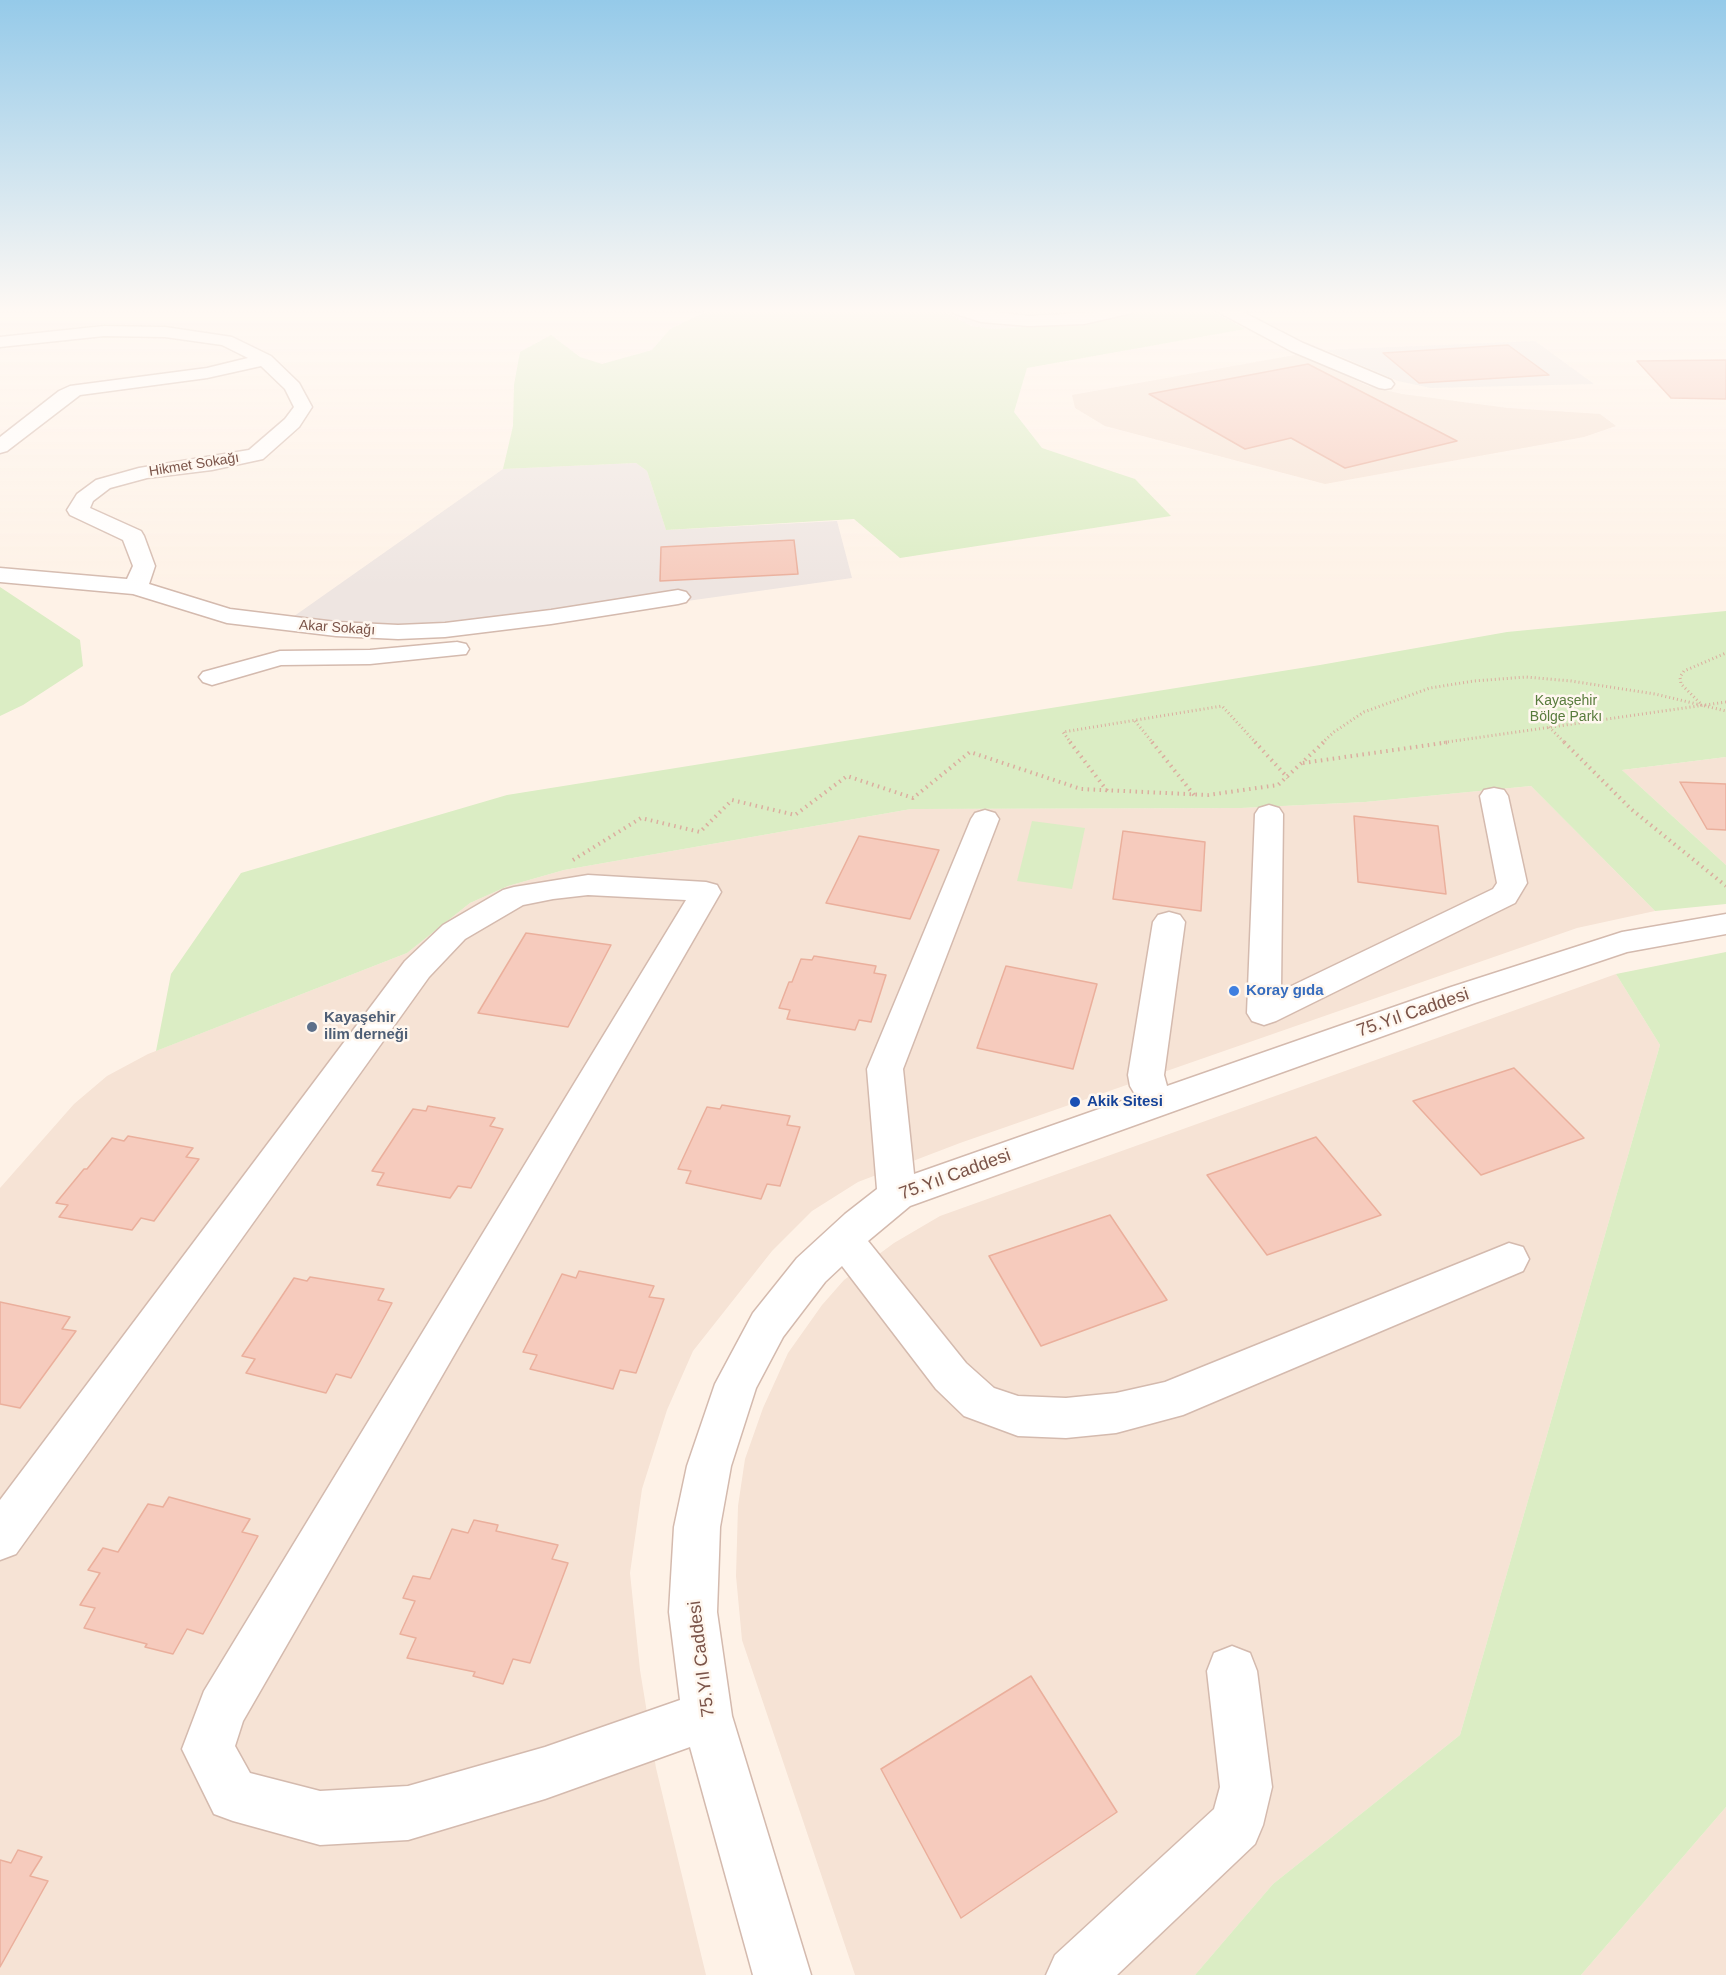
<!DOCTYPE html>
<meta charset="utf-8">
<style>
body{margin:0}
canvas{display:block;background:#fef2e7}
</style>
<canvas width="1726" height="1975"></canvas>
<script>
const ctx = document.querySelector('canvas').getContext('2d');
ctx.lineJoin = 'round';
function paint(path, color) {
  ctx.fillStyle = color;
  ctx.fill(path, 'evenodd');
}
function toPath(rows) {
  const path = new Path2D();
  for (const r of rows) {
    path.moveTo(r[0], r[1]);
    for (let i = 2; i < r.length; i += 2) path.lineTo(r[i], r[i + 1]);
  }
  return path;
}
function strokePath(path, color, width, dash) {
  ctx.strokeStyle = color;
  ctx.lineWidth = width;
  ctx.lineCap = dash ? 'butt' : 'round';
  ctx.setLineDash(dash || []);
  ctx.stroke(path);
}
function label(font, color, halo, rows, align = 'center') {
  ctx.font = font + ' Helvetica,sans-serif';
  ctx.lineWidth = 5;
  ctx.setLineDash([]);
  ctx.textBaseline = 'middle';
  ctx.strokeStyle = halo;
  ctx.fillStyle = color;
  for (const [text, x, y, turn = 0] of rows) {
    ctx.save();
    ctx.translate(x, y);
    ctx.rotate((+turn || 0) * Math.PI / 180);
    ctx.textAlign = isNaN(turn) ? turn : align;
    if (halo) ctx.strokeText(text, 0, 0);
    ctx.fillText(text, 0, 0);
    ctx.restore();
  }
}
const residential = toPath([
 [1300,354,1368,386,1402,394,1508,408,1600,414,1616,426,1584,437,1325,484,1105,426,1075,408,1072,395],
 [1726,757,1726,865,1622,770],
 [1531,786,1655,911,1577,928,960,1143,858,1182,812,1211,772,1251,693,1351,667,1410,642,1489,630,1573,640,1670,656,1768,706,1975,0,1975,0,1188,74,1104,107,1076,148,1054,407,953,470,903,508,886,564,870,911,809,1241,808,1365,802],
 [1616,974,1660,1045,1460,1735,1273,1884,1195,1975,855,1975,742,1640,736,1576,738,1506,745,1459,763,1408,788,1353,822,1305,844,1280,894,1243,940,1216],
 [1726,1807,1726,1975,1581,1975]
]);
const industrial = toPath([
 [939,310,1140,310,1097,322,991,329,972,326],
 [1535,341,1594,384,1431,388,1398,381,1326,350],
 [636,463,647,471,666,530,837,521,852,578,644,607,448,625,377,629,290,619,503,469]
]);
const green = toPath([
 [710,310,939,310,972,326,991,329,1097,322,1140,310,1210,310,1245,329,1027,368,1014,412,1042,448,1135,479,1171,516,900,558,854,519,666,530,647,471,636,463,503,469,513,426,514,385,520,352,551,335,580,357,602,364,652,350,670,329],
 [0,587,80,640,83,666,23,705,0,716],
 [1726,611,1726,757,1622,770,1726,865,1726,904,1655,911,1531,786,1365,802,1241,808,911,809,564,870,508,886,470,903,407,953,156,1051,171,974,241,873,507,795,1320,665,1507,632],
 [1032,821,1085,828,1072,889,1017,881],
 [1726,952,1726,1807,1581,1975,1195,1975,1273,1884,1460,1735,1660,1045,1616,974]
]);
const building = toPath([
 [1508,345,1549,375,1419,383,1383,353,1508,345],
 [1726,360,1726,399,1671,398,1637,361,1726,360],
 [1308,364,1457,441,1345,468,1291,438,1245,449,1149,394,1308,364],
 [794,540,798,574,660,581,661,547,794,540],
 [1680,782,1726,784,1726,830,1707,829,1680,782],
 [1354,816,1438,826,1446,894,1358,882,1354,816],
 [1123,831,1205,842,1201,911,1113,899,1123,831],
 [859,836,939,850,910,919,826,903,859,836],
 [526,933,611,945,568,1027,478,1013,526,933],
 [814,956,876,966,874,973,886,975,871,1022,859,1020,855,1030,787,1019,790,1010,779,1008,789,982,792,982,801,959,812,960,814,956],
 [1006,966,1097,984,1073,1069,977,1048,1006,966],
 [1514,1068,1584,1138,1481,1175,1413,1101,1514,1068],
 [722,1105,790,1116,787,1125,800,1127,780,1186,767,1184,761,1199,686,1183,691,1171,678,1169,707,1107,720,1109,722,1105],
 [428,1106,495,1118,490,1126,503,1129,471,1188,458,1186,450,1198,377,1185,384,1173,372,1171,413,1109,426,1111,428,1106],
 [128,1136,193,1148,186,1157,199,1159,154,1221,141,1218,132,1230,59,1217,68,1205,56,1203,84,1169,87,1169,112,1138,124,1141,128,1136],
 [1316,1137,1381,1215,1267,1255,1207,1175,1316,1137],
 [1110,1215,1167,1300,1041,1346,989,1256,1110,1215],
 [579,1271,654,1286,649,1297,664,1299,636,1373,620,1370,613,1389,530,1369,537,1355,523,1352,562,1274,576,1278,579,1271],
 [310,1277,384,1289,378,1300,392,1303,351,1378,336,1374,326,1393,246,1373,255,1359,242,1356,294,1278,307,1281,310,1277],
 [0,1302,70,1317,62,1329,76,1331,20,1408,0,1404,0,1302],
 [169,1497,250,1519,242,1532,258,1536,203,1634,187,1629,173,1654,145,1647,147,1644,84,1628,95,1608,80,1605,100,1573,88,1570,103,1548,118,1552,148,1504,163,1507,169,1497],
 [474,1520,498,1525,496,1531,558,1545,552,1559,568,1563,530,1663,513,1659,503,1684,473,1676,475,1672,407,1658,416,1638,400,1634,415,1601,403,1598,413,1576,430,1579,452,1529,468,1533,474,1520],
 [1031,1676,1117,1812,961,1918,881,1769,1031,1676],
 [18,1850,42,1857,30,1876,48,1881,0,1967,0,1860,11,1863,18,1850]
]);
const pathFar1 = toPath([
 [1700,703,1681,684,1680,677,1684,671,1726,653],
 [1135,721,1153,743],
 [1549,727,1565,743],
 [1071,743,1063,732,1222,706,1256,743],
 [1322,743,1334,732,1364,712,1430,688,1474,681,1526,677,1571,681,1655,694,1726,711],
 [1440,743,1726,702]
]);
const path = toPath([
 [1070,742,1108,792],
 [1152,742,1194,795],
 [1255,742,1288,778],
 [1564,742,1631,809,1726,886],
 [1303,763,1450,742],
 [573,860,641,818,700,832,732,800,795,815,847,776,913,798,970,752,1081,789,1208,795,1278,785,1324,742]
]);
const minor = toPath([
 [951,310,976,310,1029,316,1134,310,1132,313,1084,324,1029,326,981,322,953,313,951,310],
 [1218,310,1239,310,1303,343,1391,380,1394,384,1391,388,1385,389,1379,388,1291,351,1220,313,1218,310],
 [104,326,165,327,232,337,271,356,299,383,312,407,299,427,263,459,212,470,147,478,110,488,93,501,90,508,141,531,144,536,155,566,149,584,230,609,336,622,398,625,445,623,551,610,678,590,686,592,690,597,686,602,678,604,551,624,445,637,398,639,336,636,227,623,133,594,0,582,0,568,127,579,133,566,123,540,70,515,67,510,77,494,96,480,139,468,249,450,285,419,294,407,285,389,261,366,207,378,80,395,7,451,0,453,0,437,59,391,70,386,207,368,248,358,222,345,165,337,104,336,0,347,0,337,104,326],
 [457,642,466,644,469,649,466,654,370,664,281,665,212,685,203,682,199,677,203,672,280,651,370,650,457,642],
 [1494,788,1504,790,1508,796,1527,883,1515,903,1276,1021,1264,1025,1252,1021,1247,1013,1255,814,1259,808,1269,805,1279,808,1283,814,1281,991,1493,889,1497,883,1480,796,1484,790,1494,788],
 [985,810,995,813,999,819,903,1069,914,1174,1136,1096,1130,1086,1128,1075,1153,922,1158,915,1169,912,1180,915,1185,922,1164,1075,1167,1086,1451,987,1622,932,1726,914,1726,934,1627,952,1475,1003,910,1206,868,1241,966,1363,994,1388,1018,1396,1066,1398,1116,1393,1165,1382,1509,1243,1523,1247,1529,1259,1523,1271,1183,1415,1116,1433,1066,1438,1018,1436,964,1416,936,1389,842,1266,825,1282,783,1337,756,1388,731,1466,720,1527,717,1612,732,1716,811,1975,753,1975,690,1747,545,1799,408,1840,320,1845,233,1821,214,1814,182,1749,204,1691,686,900,588,895,553,899,523,905,465,939,429,977,16,1554,0,1560,0,1500,405,961,443,925,503,890,514,887,588,875,706,882,717,885,721,892,243,1721,235,1746,250,1773,320,1791,408,1786,545,1747,680,1700,669,1612,674,1527,687,1466,715,1384,753,1313,797,1258,845,1214,877,1189,867,1069,971,819,975,813,985,810],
 [1232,1646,1250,1653,1257,1671,1272,1787,1263,1825,1255,1844,1117,1975,1046,1975,1055,1955,1214,1809,1220,1787,1207,1671,1214,1653,1232,1646]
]);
const markers = [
 [1234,991,6,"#3f7fe0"],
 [312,1027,6,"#5c6f8a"],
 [1075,1102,6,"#1a4fb4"]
];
const farStreetnames = [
 ["Hikmet Sokağı",194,465,-9],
 ["Akar Sokağı",337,628,4]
];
const farParknames = [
 ["Kayaşehir",1566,701],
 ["Bölge Parkı",1566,717]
];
const shopNames = [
 ["Koray gıda",1246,991]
];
const serviceNames = [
 ["Kayaşehir",324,1018],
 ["ilim derneği",324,1035]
];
const transitNames = [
 ["Akik Sitesi",1087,1102]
];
const nearStreetnames = [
 ["75.Yıl Caddesi",1413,1013,-19],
 ["75.Yıl Caddesi",955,1175,-20],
 ["75.Yıl Caddesi",702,1659,-97]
];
paint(residential, '#f6e3d5');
paint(industrial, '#eee5e1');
paint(green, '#dbedc4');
paint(building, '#f6cbbd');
strokePath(building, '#eaaf9c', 1.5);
strokePath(minor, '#d4baae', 3);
strokePath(pathFar1, '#dbae9f', 3, [1, 3]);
strokePath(path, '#dbae9f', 4, [1.5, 4.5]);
paint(minor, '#fff');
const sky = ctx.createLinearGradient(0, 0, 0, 587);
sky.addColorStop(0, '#95cae9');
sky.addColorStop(0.53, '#fff9f4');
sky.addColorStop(1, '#fff9f400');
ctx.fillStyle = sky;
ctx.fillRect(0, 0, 1726, 587);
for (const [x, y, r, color] of markers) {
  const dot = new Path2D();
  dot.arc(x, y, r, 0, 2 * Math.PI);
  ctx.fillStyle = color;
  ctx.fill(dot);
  strokePath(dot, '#fff7ef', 2);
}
label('14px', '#7b5449', '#fff7ef', farStreetnames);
label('14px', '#587b3c', '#fff7ef', farParknames);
label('bold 15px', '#366cbe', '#fff7ef', shopNames, 'left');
label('bold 15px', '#4e5e75', '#fff7ef', serviceNames, 'left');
label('bold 15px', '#164399', '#fff7ef', transitNames, 'left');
label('18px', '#7b5449', '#fff7ef', nearStreetnames);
</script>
